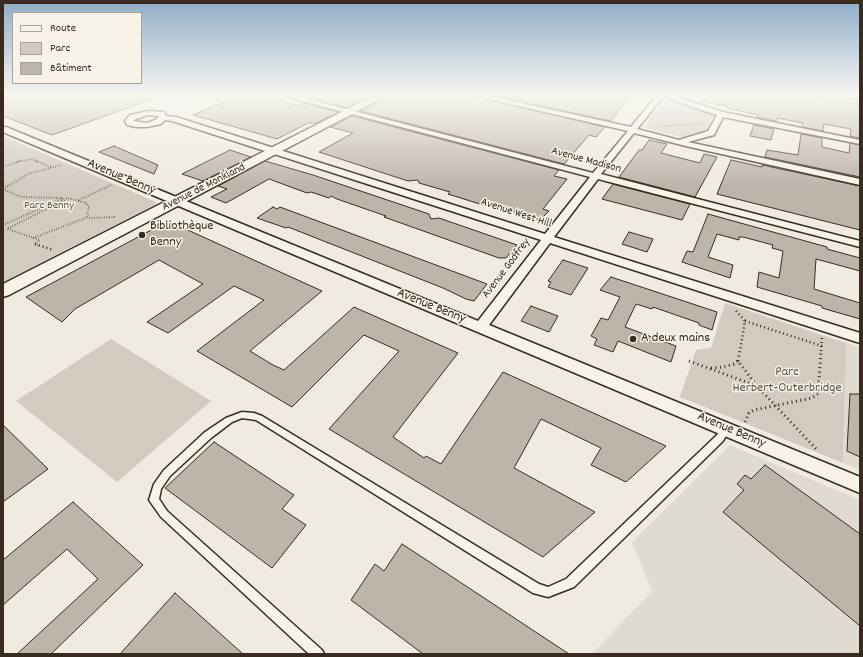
<!DOCTYPE html>
<meta charset="utf-8">
<style>
body{margin:0}
#map{position:relative;width:863px;height:657px;overflow:hidden;background:#efebe0;font-family:Dekko,sans-serif}
canvas{display:block}
.frame{position:absolute;inset:0;border:4px solid #3b2a1e;pointer-events:none}
.legend{position:absolute;left:12px;top:12px;width:130px;height:72px;box-sizing:border-box;background:#f7f3e8;border:1px solid #aca397;margin:0;padding:5px 7px;list-style:none;font-size:12px;color:#3b2a1e}
.legend li{display:flex;align-items:center;gap:8px;height:20px}
.legend b{width:20px;border:1px solid #aca397}
</style>
<div id="map">
<canvas width="863" height="657"></canvas>
<div class="frame"></div>
<ul class="legend">
<li><b style="height:5px;background:#f7f3e8"></b>Route</li>
<li><b style="height:11px;background:#d1cbc0"></b>Parc</li>
<li><b style="height:11px;background:#bdb5aa"></b>Bâtiment</li>
</ul>
</div>
<script>
const ctx = document.querySelector('canvas').getContext('2d');
ctx.lineJoin = 'round';
function paint(path, color) {
  ctx.fillStyle = color;
  ctx.fill(path, 'evenodd');
}
function toPath(rows) {
  const path = new Path2D();
  for (const r of rows) {
    path.moveTo(r[0], r[1]);
    for (let i = 2; i < r.length; i += 2) path.lineTo(r[i], r[i + 1]);
  }
  return path;
}
function strokePath(path, color, width, dash) {
  ctx.strokeStyle = color;
  ctx.lineWidth = width;
  ctx.lineCap = dash ? 'butt' : 'round';
  ctx.setLineDash(dash || []);
  ctx.stroke(path);
}
function label(font, color, halo, rows, align = 'center') {
  ctx.font = font + ' Dekko,sans-serif';
  ctx.lineWidth = 3;
  ctx.setLineDash([]);
  ctx.textBaseline = 'middle';
  ctx.strokeStyle = halo;
  ctx.fillStyle = color;
  for (const [text, x, y, turn = 0] of rows) {
    ctx.save();
    ctx.translate(x, y);
    ctx.rotate((+turn || 0) * Math.PI / 180);
    ctx.textAlign = isNaN(turn) ? turn : align;
    if (halo) ctx.strokeText(text, 0, 0);
    ctx.fillText(text, 0, 0);
    ctx.restore();
  }
}
const built = toPath([
 [846,343,860,347,860,470,843,463],
 [730,445,860,500,860,654,592,654,652,591,632,542]
]);
const green = toPath([
 [665,102,676,102,711,113,713,115,711,120,703,132,686,137,681,137,645,128,645,125,662,103],
 [3,136,156,202,156,204,3,282],
 [725,303,846,343,843,463,680,397,696,350,711,348],
 [111,339,211,401,117,482,16,401]
]);
const building = toPath([
 [12,95,157,95,158,97,52,135,3,116,3,99,12,95],
 [240,95,259,95,299,106,305,103,338,112,316,123,308,123,277,139,193,115,240,95],
 [323,95,371,95,347,108,314,99,323,95],
 [389,95,470,95,605,127,596,137,589,135,564,164,361,111,389,95],
 [492,95,632,95,610,121,492,95],
 [704,95,810,95,860,104,860,138,850,136,851,129,824,124,823,131,802,127,803,123,777,118,776,121,757,117,758,115,727,108,728,106,704,102,704,95],
 [352,116,559,170,554,176,567,179,543,209,549,211,540,220,495,206,485,203,483,205,448,194,450,192,419,183,418,180,408,181,319,152,353,133,330,127,352,116],
 [754,125,774,129,771,140,750,136,754,125],
 [801,134,822,138,822,147,849,153,850,143,860,145,860,177,765,157,767,150,798,155,801,134],
 [649,140,667,144,661,153,700,163,704,154,717,157,695,197,619,177,639,150,642,150,649,140],
 [114,146,158,165,154,174,99,152,114,146],
 [230,150,251,157,203,181,182,174,230,150],
 [731,160,762,167,762,165,860,186,860,230,717,194,731,160],
 [265,161,313,175,429,214,431,219,439,218,517,245,506,258,499,258,384,217,386,216,337,199,331,196,329,198,311,192,307,193,269,179,226,203,211,197,227,189,218,186,265,161],
 [613,184,690,204,682,220,602,199,613,184],
 [273,207,277,209,280,207,487,284,474,301,466,299,443,288,288,227,286,228,257,218,273,207],
 [708,214,827,247,827,249,860,258,860,271,816,259,814,289,860,303,860,319,822,308,822,306,757,287,759,272,779,278,783,251,772,248,773,245,743,237,739,237,739,240,717,234,708,257,733,265,730,278,682,262,687,251,693,252,708,214],
 [168,221,322,291,250,351,273,365,284,370,354,307,458,353,393,437,424,458,426,456,441,464,503,372,666,446,626,482,591,465,601,448,541,419,514,468,595,512,543,557,329,429,399,351,364,335,292,407,197,351,264,300,234,286,168,333,147,322,203,284,159,260,75,309,62,322,26,297,168,221],
 [629,232,653,239,647,252,622,244,629,232],
 [563,260,588,268,571,295,548,287,551,282,548,281,563,260],
 [611,277,717,312,712,330,699,325,699,323,653,307,652,309,636,304,625,327,676,346,671,362,618,341,613,352,594,345,597,339,591,336,601,318,608,320,620,297,600,290,611,277],
 [531,306,558,316,549,332,521,321,531,306],
 [850,394,860,394,860,457,847,451,850,394],
 [3,425,48,469,3,502,3,425],
 [214,442,294,495,282,509,306,525,272,568,165,488,214,442],
 [765,465,860,534,860,626,723,512,744,490,737,484,745,475,751,479,765,465],
 [73,502,143,565,51,654,17,654,98,579,67,549,3,605,3,560,73,502],
 [402,544,422,557,569,654,423,654,351,600,375,564,384,571,402,544],
 [175,593,243,654,120,654,175,593]
]);
const pathFar3 = toPath([
 [659,126,702,124],
 [16,162,32,159,38,162]
]);
const pathFar2 = toPath([
 [36,161,51,167],
 [3,167,20,161],
 [3,189,28,174,61,165],
 [3,189,21,197,63,198],
 [79,200,111,185],
 [3,225,64,198],
 [33,238,88,217],
 [38,245,34,244,40,240,7,229,68,198,86,203,89,207,87,215,90,218,115,217]
]);
const pathFar1 = toPath([
 [35,244,53,250],
 [736,311,745,321,740,351],
 [745,321,822,346],
 [821,351,822,337]
]);
const path = toPath([
 [689,361,757,386,818,451],
 [738,361,740,350],
 [711,368,723,367,734,364,738,361,756,385],
 [745,422,749,413,754,410,812,398,818,394,821,350]
]);
const lane = toPath([
 [242,412,254,413,262,416,539,584,548,587,566,579,717,435,723,426,726,425,729,426,730,429,723,441,574,587,548,597,533,593,256,420,242,418,232,422,211,438,170,476,161,489,159,499,167,511,322,650,324,654,309,654,161,517,149,500,154,484,164,470,205,432,226,418,242,412]
]);
const street = toPath([
 [280,95,292,95,593,173,628,131,471,95,484,95,631,127,657,95,672,95,723,112,860,140,860,144,723,117,714,135,688,142,860,179,860,185,690,147,634,133,601,174,860,241,860,247,598,179,554,237,860,333,860,343,550,243,489,325,860,477,860,493,3,132,3,127,6,127,478,321,541,240,172,121,165,120,161,124,147,127,136,127,127,125,125,121,130,115,148,111,164,112,166,116,176,117,545,234,590,177,280,95],
 [663,97,717,115,708,131,679,140,637,129,663,97],
 [148,115,158,116,159,117,155,120,147,123,133,121,136,119,148,115],
 [841,95,860,96,860,100,844,97,841,95]
]);
const secondary = toPath([
 [375,95,388,95,9,295,3,297,3,284,375,95]
]);
const markers = [
 [142,235,4,"#3b2a1e"],
 [633,339,4,"#3b2a1e"]
];
const farStreetnames = [
 ["Avenue Madison",586,161,15],
 ["Avenue de Monkland",204,188,-27],
 ["Avenue West Hill",516,214,18],
 ["Avenue Godfrey",507,269,-53]
];
const farParknames = [
 ["Parc Benny",49,206]
];
const streetNames = [
 ["Avenue Benny",121,178,23],
 ["Avenue Benny",431,307,22],
 ["Avenue Benny",731,431,23]
];
const poiNames = [
 ["Bibliothèque",150,227],
 ["Benny",150,243],
 ["A deux mains",641,339]
];
const parkNames = [
 ["Parc",787,373],
 ["Herbert-Outerbridge",787,389]
];
paint(built, '#e0dbd0');
paint(green, '#d1cbc0');
paint(building, '#bdb5aa');
strokePath(building, '#3b2a1e', 1);
strokePath(lane, '#3b2a1e', 3);
strokePath(street, '#3b2a1e', 3);
strokePath(secondary, '#3b2a1e', 3);
strokePath(pathFar3, '#3b2a1e', 1.5, [0.5, 1.5]);
strokePath(pathFar2, '#3b2a1e', 2, [0.5, 2]);
strokePath(pathFar1, '#3b2a1e', 2.5, [1, 3]);
strokePath(path, '#3b2a1e', 3, [1, 3.5]);
paint(lane, '#f7f3e8');
paint(street, '#f7f3e8');
paint(secondary, '#f7f3e8');
const sky = ctx.createLinearGradient(0, 0, 0, 187);
sky.addColorStop(0, '#8fadc7');
sky.addColorStop(0.51, '#f8f6f1');
sky.addColorStop(1, '#f8f6f100');
ctx.fillStyle = sky;
ctx.fillRect(0, 0, 863, 187);
for (const [x, y, r, color] of markers) {
  const dot = new Path2D();
  dot.arc(x, y, r, 0, 2 * Math.PI);
  ctx.fillStyle = color;
  ctx.fill(dot);
  strokePath(dot, '#f7f3e8', 1.5);
}
label('12px', '#3b2a1e', '#f7f3e8', farStreetnames);
label('12px', '#605246', '#f7f3e8', farParknames);
label('14px', '#3b2a1e', '#f7f3e8', streetNames);
label('14px', '#3b2a1e', '#f7f3e8', poiNames, 'left');
label('14px', '#605246', '#f7f3e8', parkNames);
</script>
